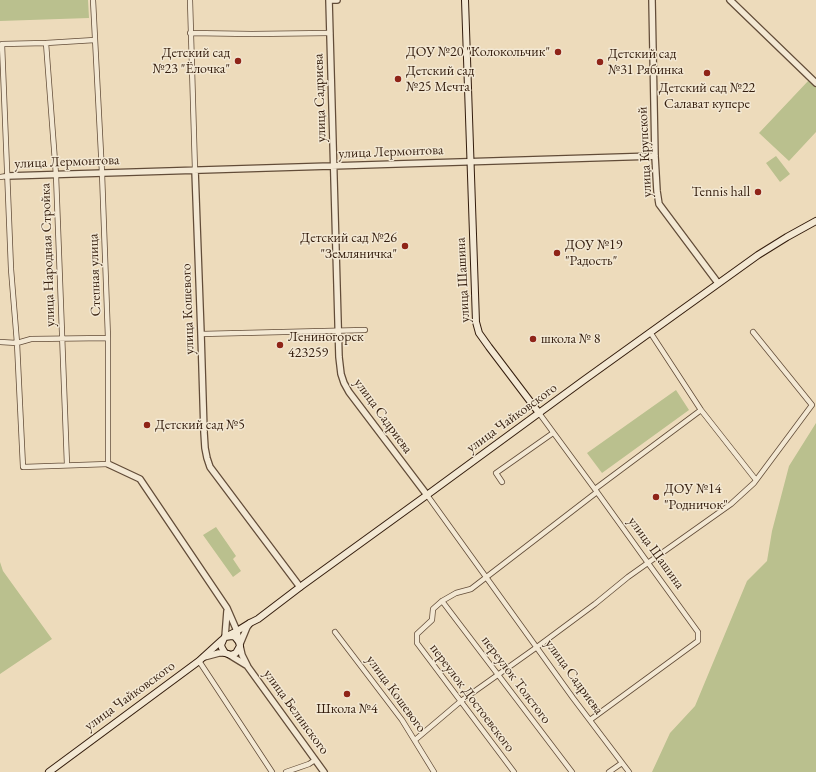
<!DOCTYPE html>
<meta charset="utf-8">
<style>
body{margin:0}
canvas{display:block;background:#eddbbb}
</style>
<canvas width="816" height="772"></canvas>
<script>
const ctx = document.querySelector('canvas').getContext('2d');
ctx.lineJoin = 'round';
function paint(path, color) {
  ctx.fillStyle = color;
  ctx.fill(path, 'evenodd');
}
function toPath(rows) {
  const path = new Path2D();
  for (const r of rows) {
    path.moveTo(r[0], r[1]);
    for (let i = 2; i < r.length; i += 2) path.lineTo(r[i], r[i + 1]);
  }
  return path;
}
function strokePath(path, color, width, dash) {
  ctx.strokeStyle = color;
  ctx.lineWidth = width;
  ctx.lineCap = dash ? 'butt' : 'round';
  ctx.setLineDash(dash || []);
  ctx.stroke(path);
}
function label(font, color, halo, rows, align = 'center') {
  ctx.font = font + ' "EB Garamond",serif';
  ctx.lineWidth = 3;
  ctx.setLineDash([]);
  ctx.textBaseline = 'middle';
  ctx.strokeStyle = halo;
  ctx.fillStyle = color;
  for (const [text, x, y, turn = 0] of rows) {
    ctx.save();
    ctx.translate(x, y);
    ctx.rotate((+turn || 0) * Math.PI / 180);
    ctx.textAlign = isNaN(turn) ? turn : align;
    if (halo) ctx.strokeText(text, 0, 0);
    ctx.fillText(text, 0, 0);
    ctx.restore();
  }
}
const green = toPath([
 [0,0,88,0,89,18,0,21],
 [809,80,816,87,816,132,789,161,759,133],
 [776,156,790,174,780,182,766,163],
 [676,390,689,410,602,473,587,453],
 [816,423,816,772,652,772,670,733,695,706,747,581,767,561,772,531,789,466],
 [216,527,236,556,233,559,241,571,233,577,203,535],
 [0,562,3,571,52,639,0,674]
]);
const minor = toPath([
 [93,0,102,173,108,338,108,464,23,467,17,343,11,269,2,44,46,43,95,40],
 [190,0,195,170],
 [190,33,252,34,330,33],
 [46,43,56,175,67,465],
 [0,177,7,176],
 [650,332,701,410,756,480],
 [201,334,365,330],
 [0,342,17,343,31,339,108,338],
 [539,413,597,492,648,563,698,632,698,641,590,720],
 [502,482,496,473,553,433],
 [595,489,701,410],
 [427,495,573,698,629,772],
 [442,601,572,772],
 [335,632,402,720,434,772],
 [199,661,272,772],
 [415,740,461,701,537,647,595,604,628,577,731,504,754,483,812,405,753,332],
 [286,772,309,764,315,760],
 [514,772,417,643,417,634,432,620,433,609,442,601,456,593,471,589,597,492],
 [609,772,622,763]
]);
const tertiary = toPath([
 [329,0,339,357,341,374,344,383,349,392,427,495],
 [329,0,337,0],
 [652,0,655,156,657,191,659,204,718,283],
 [730,0,816,83],
 [195,170,201,334,204,432,205,448,207,458,210,467,300,587],
 [7,176,655,156],
 [108,464,140,479,227,608,237,631,239,642],
 [225,637,227,611],
 [240,644,247,627,250,623],
 [240,646,242,655,248,667,324,772],
 [228,654,246,665],
 [204,657,219,653,225,653]
]);
const secondary = toPath([
 [465,0,476,322,479,333,489,347,539,413],
 [225,637,232,636,235,637,239,642,240,646,236,653,231,655,225,653,222,648,221,645,224,638,225,637,237,631,250,623,258,619,300,587,427,495,584,380,758,255,787,237,816,221],
 [49,772,199,661,222,640]
]);
const markers = [
 [558,52,4,"#8f2418"],
 [238,61,4,"#8f2418"],
 [600,62,4,"#8f2418"],
 [707,73,4,"#8f2418"],
 [398,79,4,"#8f2418"],
 [758,192,4,"#8f2418"],
 [405,246,4,"#8f2418"],
 [557,253,4,"#8f2418"],
 [533,339,4,"#8f2418"],
 [280,345,4,"#8f2418"],
 [147,425,4,"#8f2418"],
 [656,497,4,"#8f2418"],
 [347,694,4,"#8f2418"]
];
const poiNames = [
 ["ДОУ №20 \"Колокольчик\"",550,52,"right"],
 ["Детский сад",230,53,"right"],
 ["№23 \"Ёлочка\"",230,69,"right"],
 ["Детский сад",608,54],
 ["№31 Рябинка",608,70],
 ["Детский сад",406,71],
 ["№25 Мечта",406,87],
 ["Детский сад №22",707,88,"center"],
 ["Салават купере",707,104,"center"],
 ["Tennis hall",750,192,"right"],
 ["Детский сад №26",397,238,"right"],
 ["\"Земляничка\"",397,254,"right"],
 ["ДОУ №19",565,245],
 ["\"Радость\"",565,261],
 ["Лениногорск",288,337],
 ["423259",288,353],
 ["школа № 8",541,339],
 ["Детский сад №5",155,425],
 ["ДОУ №14",664,489],
 ["\"Родничок\"",664,505],
 ["Школа №4",347,709,"center"]
];
const streetNames = [
 ["улица Садриева",320,98,-92],
 ["улица Лермонтова",391,152,-2],
 ["улица Крупской",645,152,-93],
 ["улица Лермонтова",67,162,-2],
 ["улица Народная Стройка",48,255,-92],
 ["Степная улица",95,275,-92],
 ["улица Шашина",463,280,-93],
 ["улица Кошевого",188,309,-92],
 ["улица Садриева",383,416,54],
 ["улица Чайковского",512,418,-36],
 ["улица Шашина",656,553,54],
 ["улица Садриева",574,677,54],
 ["переулок Толстого",516,680,53],
 ["улица Кошевого",396,694,54],
 ["улица Чайковского",130,696,-36],
 ["переулок Достоевского",472,698,53],
 ["улица Белинского",296,712,54]
];
paint(green, '#bac08e');
strokePath(minor, '#624c38', 6);
strokePath(tertiary, '#624c38', 8);
strokePath(secondary, '#341d0d', 8);
strokePath(minor, '#f3e8d3', 4.5);
strokePath(tertiary, '#f3e8d3', 5.5);
strokePath(secondary, '#f3e8d3', 6);
for (const [x, y, r, color] of markers) {
  const dot = new Path2D();
  dot.arc(x, y, r, 0, 2 * Math.PI);
  ctx.fillStyle = color;
  ctx.fill(dot);
  strokePath(dot, '#f3e8d3', 1.5);
}
label('14px', '#341d0d', '#f3e8d3', poiNames, 'left');
label('14px', '#341d0d', '#f3e8d3', streetNames);
</script>
